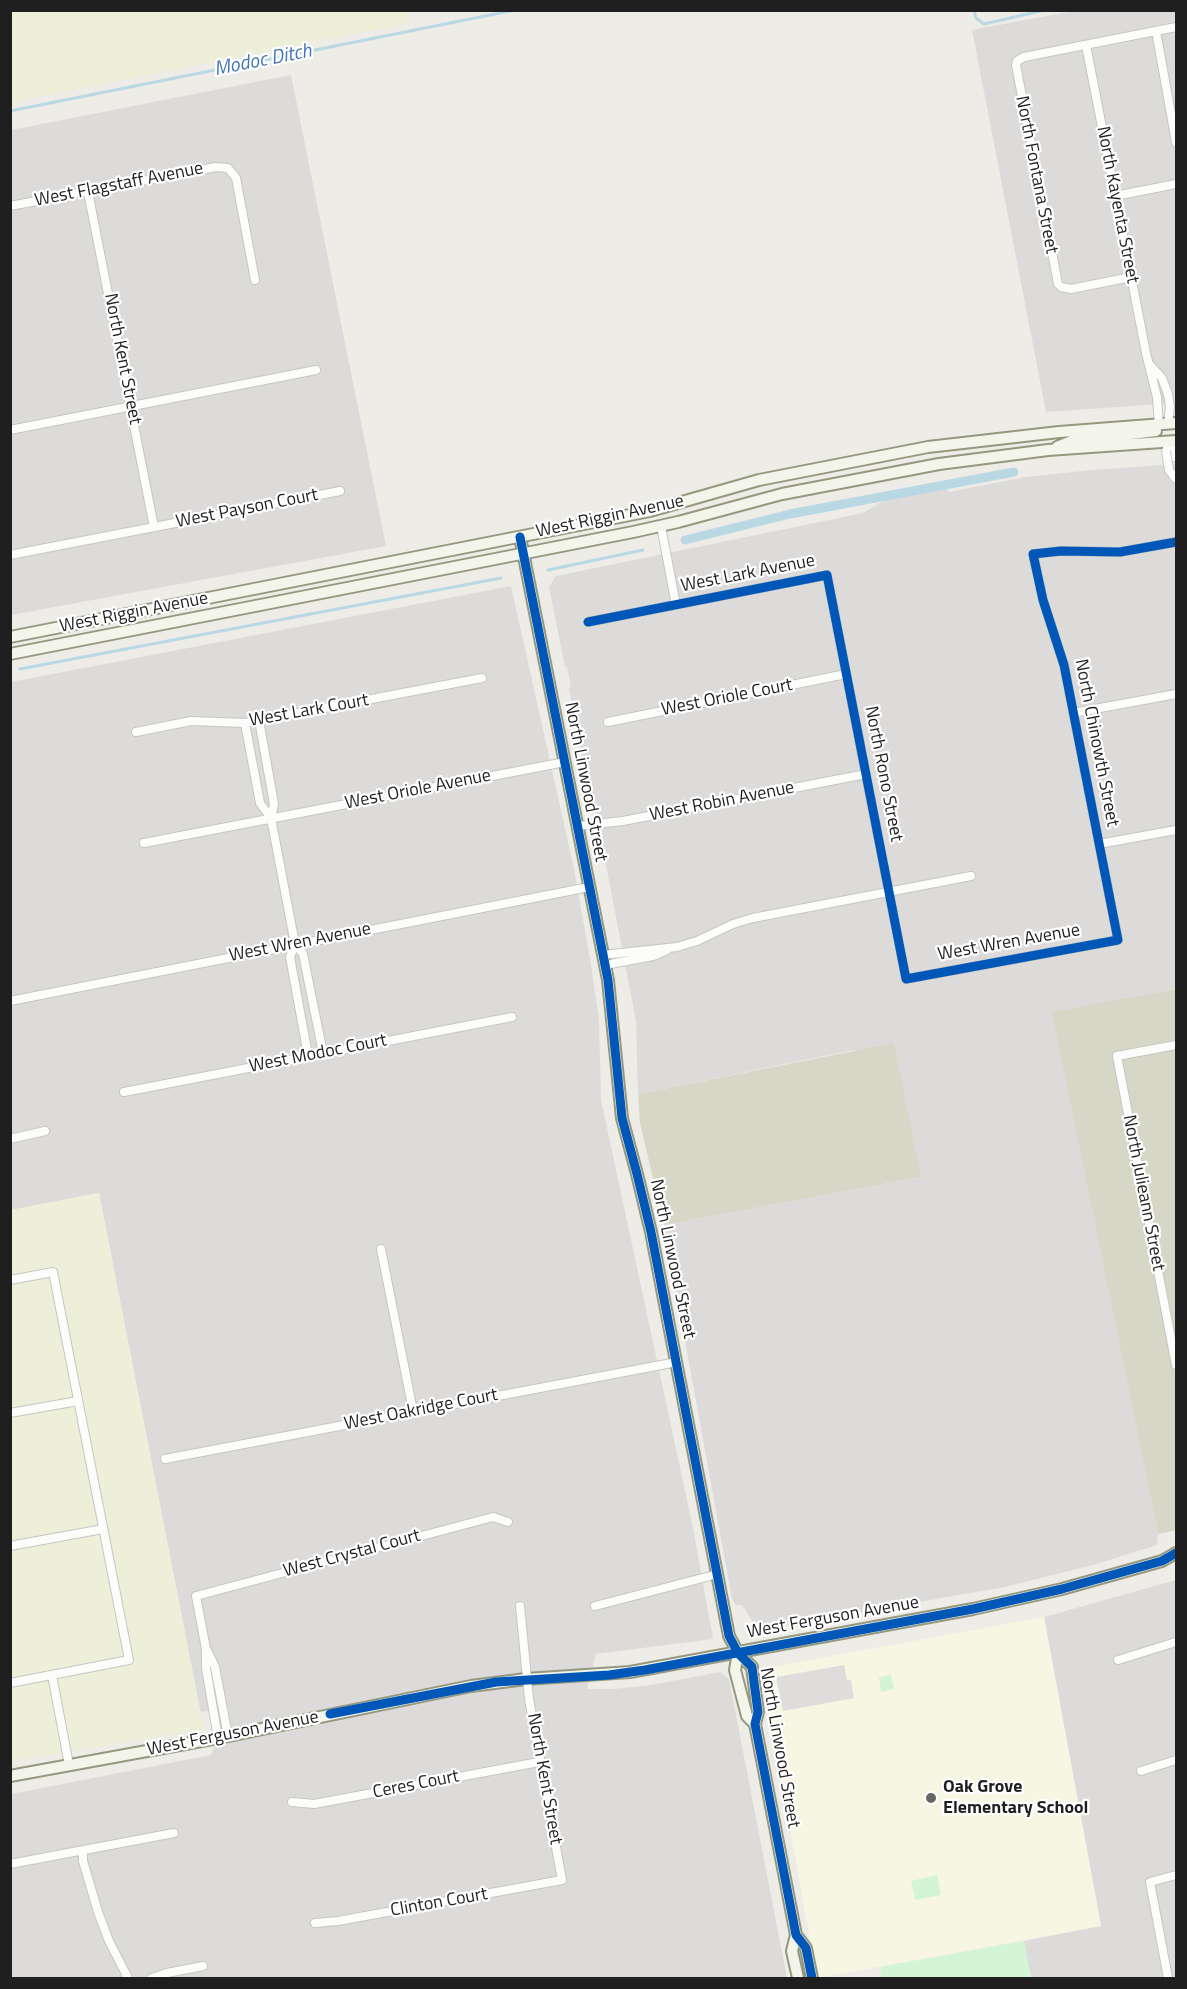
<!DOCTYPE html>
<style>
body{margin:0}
#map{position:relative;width:1187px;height:1989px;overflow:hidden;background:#eeece7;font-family:"Titillium Web",sans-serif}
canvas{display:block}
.frame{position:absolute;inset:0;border:12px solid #1f1f1f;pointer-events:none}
</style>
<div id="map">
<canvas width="1187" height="1989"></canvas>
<div class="frame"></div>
</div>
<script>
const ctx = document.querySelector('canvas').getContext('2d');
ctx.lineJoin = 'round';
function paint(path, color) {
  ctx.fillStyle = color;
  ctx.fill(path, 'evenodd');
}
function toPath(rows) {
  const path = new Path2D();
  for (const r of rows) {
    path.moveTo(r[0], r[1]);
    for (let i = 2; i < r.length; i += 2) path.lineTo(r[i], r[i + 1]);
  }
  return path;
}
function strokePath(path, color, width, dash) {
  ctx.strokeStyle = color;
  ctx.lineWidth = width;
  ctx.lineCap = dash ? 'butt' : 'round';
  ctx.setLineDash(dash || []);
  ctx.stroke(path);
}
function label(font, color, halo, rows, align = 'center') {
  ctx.font = font + ' "Titillium Web",sans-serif';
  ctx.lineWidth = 4.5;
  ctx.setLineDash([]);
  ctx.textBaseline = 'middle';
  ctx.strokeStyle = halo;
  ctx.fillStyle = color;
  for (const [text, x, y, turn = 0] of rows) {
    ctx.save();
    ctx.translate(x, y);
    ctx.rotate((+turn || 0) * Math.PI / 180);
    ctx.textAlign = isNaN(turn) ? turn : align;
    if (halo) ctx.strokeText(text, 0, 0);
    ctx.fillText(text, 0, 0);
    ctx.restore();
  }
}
const residential = toPath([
 [1074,11,1176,11,1176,403,1046,412,972,30],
 [291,75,386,546,11,615,11,130],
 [1176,464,1176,989,1053,1013,1158,1534,1157,1545,1093,1565,1005,1587,758,1630,742,1605,736,1605,732,1599,664,1225,921,1177,854,1050,638,1094,636,1021,600,834,592,803,587,766,584,766,569,688,571,687,567,667,565,667,549,587,556,576,863,513,886,499,947,486,948,492,1026,477,1092,470],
 [511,586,574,869,590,959,599,1019,601,1100,693,1528,713,1639,596,1654,587,1689,613,1689,651,1685,720,1672,729,1679,787,1978,11,1978,11,1794,211,1755,229,1708,200,1712,99,1193,11,1210,11,682],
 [1176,1580,1176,1978,1031,1978,1024,1941,1101,1926,1044,1617]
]);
const education = toPath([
 [1044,1617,1101,1926,817,1978,761,1669]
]);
const construction = toPath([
 [1176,989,1176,1530,1158,1534,1052,1012],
 [894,1043,921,1177,664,1225,640,1123,638,1094]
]);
const farmland = toPath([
 [11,10,407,10,409,23,11,102],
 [99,1193,204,1729,11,1761,11,1210]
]);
const park = toPath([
 [891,1675,894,1689,881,1692,879,1677],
 [937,1875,941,1895,915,1900,911,1881],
 [1024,1941,1031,1978,882,1978,880,1967]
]);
const parking = toPath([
 [844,1665,847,1680,851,1680,854,1698,783,1711,776,1677]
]);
const stream = toPath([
 [974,10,976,18,984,24,1045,10],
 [10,111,515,10],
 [548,570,643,550],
 [20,669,501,578]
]);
const canal = toPath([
 [685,540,790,514,1014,472]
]);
const street = toPath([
 [1156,31,1176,142],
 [1086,45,1146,353,1157,397,1159,425],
 [88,192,154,527],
 [1115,196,1176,184],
 [10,206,216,167,228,168,236,178,255,280],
 [1131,277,1071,289,1061,287,1058,284,1016,65,1017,61,1024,57,1176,27],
 [1150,365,1162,378,1168,394,1170,407,1168,424],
 [10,430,316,370],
 [1170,441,1166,451,1169,470,1175,478],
 [1174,441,1176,458],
 [661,526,676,605],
 [10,555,340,491],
 [588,622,827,575,906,979,1118,940,1064,665,1043,600,1033,554,1061,551,1120,552,1176,542],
 [1073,713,1176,694],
 [259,720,274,804,271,818,295,944,290,957,308,1055],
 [608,722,846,674],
 [245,723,260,803,271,818],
 [136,732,191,721,245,723,482,678],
 [577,826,623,821,866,774],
 [144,843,565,762],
 [1099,844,1176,830],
 [295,944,303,954,323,1053],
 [603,955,677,947,697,941,733,924,753,918,971,876],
 [605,965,653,956,667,950],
 [10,1001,589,887],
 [1176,1045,1117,1056,1176,1365],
 [124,1092,512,1017],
 [10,1139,45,1131],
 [381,1249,413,1411],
 [10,1280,53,1272,129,1660,10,1683],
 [10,1413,78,1401],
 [165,1459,677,1362],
 [10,1546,103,1529],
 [595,1606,718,1574],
 [207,1650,215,1667,228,1736],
 [1118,1660,1176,1642],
 [52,1675,69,1765],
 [218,1738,206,1668,206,1649,196,1596,493,1517,508,1522],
 [1141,1771,1176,1760],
 [292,1802,314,1804,539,1762],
 [83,1851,83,1861,98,1912,109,1941,128,1978],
 [10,1864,174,1833],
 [315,1923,338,1921,562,1880,529,1699,520,1606],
 [152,1978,167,1973,203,1966],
 [1168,1978,1150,1882,1176,1875]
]);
const secondary = toPath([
 [1057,447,1072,441,1156,431],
 [520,537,608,980,622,1118,637,1174,651,1232,729,1636,738,1653,752,1667,758,1712,755,1724,796,1935,806,1948,812,1978],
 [10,637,650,511,759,480,928,447,1059,432,1176,423],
 [10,654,633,532,678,522,782,494,939,464,1048,450,1176,441],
 [738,1653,735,1670,747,1716,755,1724],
 [10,1776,218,1738,471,1686,526,1679,630,1672,973,1609,1062,1589,1162,1561,1176,1553],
 [796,1935,792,1951,798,1978]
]);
const cycleway = toPath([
 [520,537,608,980,622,1118,637,1174,651,1232,729,1636,738,1653,752,1667,758,1712,755,1724,796,1935,806,1948,812,1978],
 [588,622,827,575,906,979,1118,940,1064,665,1043,600,1033,554,1061,551,1120,552,1176,542],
 [330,1714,496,1682,609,1675,645,1670,973,1609,1062,1589,1162,1561,1176,1553]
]);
const markers = [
 [931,1798,6,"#676765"]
];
const streetNames = [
 ["North Fontana Street",1036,175,79],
 ["West Flagstaff Avenue",119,185,-11],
 ["North Kayenta Street",1117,205,79],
 ["North Kent Street",122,359,79],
 ["West Payson Court",247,509,-11],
 ["West Riggin Avenue",610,517,-12],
 ["West Lark Avenue",748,574,-11],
 ["West Riggin Avenue",134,613,-11],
 ["West Oriole Court",727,698,-11],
 ["West Lark Court",309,711,-10],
 ["North Chinowth Street",1096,743,79],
 ["North Rono Street",883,774,79],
 ["North Linwood Street",585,782,79],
 ["West Oriole Avenue",418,790,-11],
 ["West Robin Avenue",722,802,-11],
 ["West Wren Avenue",300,943,-11],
 ["West Wren Avenue",1009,943,-10],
 ["West Modoc Court",318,1054,-11],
 ["North Julieann Street",1143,1193,79],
 ["North Linwood Street",672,1259,78],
 ["West Oakridge Court",421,1410,-11],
 ["West Crystal Court",352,1554,-15],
 ["West Ferguson Avenue",833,1618,-10],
 ["West Ferguson Avenue",233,1734,-11],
 ["North Linwood Street",779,1748,80],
 ["North Kent Street",544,1779,80],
 ["Ceres Court",416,1785,-11],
 ["Clinton Court",439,1903,-10]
];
const poiNames = [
 ["Oak Grove",943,1788],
 ["Elementary School",943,1809]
];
const waterNames = [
 ["Modoc Ditch",263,61,-11]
];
paint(residential, '#dddbd9');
paint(education, '#f6f6e3');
paint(construction, '#d7d7c8');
paint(farmland, '#edefd9');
paint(park, '#d4f5d5');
paint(parking, '#dedddb');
strokePath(stream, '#b9d8e3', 3);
strokePath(canal, '#b9d8e3', 9);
strokePath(street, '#c6c6c3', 10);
strokePath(secondary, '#95987e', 14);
strokePath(street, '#fcfcfb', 8);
strokePath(secondary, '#f3f4ea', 10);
strokePath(cycleway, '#0057b8', 9);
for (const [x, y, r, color] of markers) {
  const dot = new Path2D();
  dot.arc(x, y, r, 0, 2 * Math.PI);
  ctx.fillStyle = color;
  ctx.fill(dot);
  strokePath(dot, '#fff', 2);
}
label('18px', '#1f1f1f', '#fff', streetNames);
label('bold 18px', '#1f1f1f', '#fff', poiNames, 'left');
label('italic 20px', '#4477b6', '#fff', waterNames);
</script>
